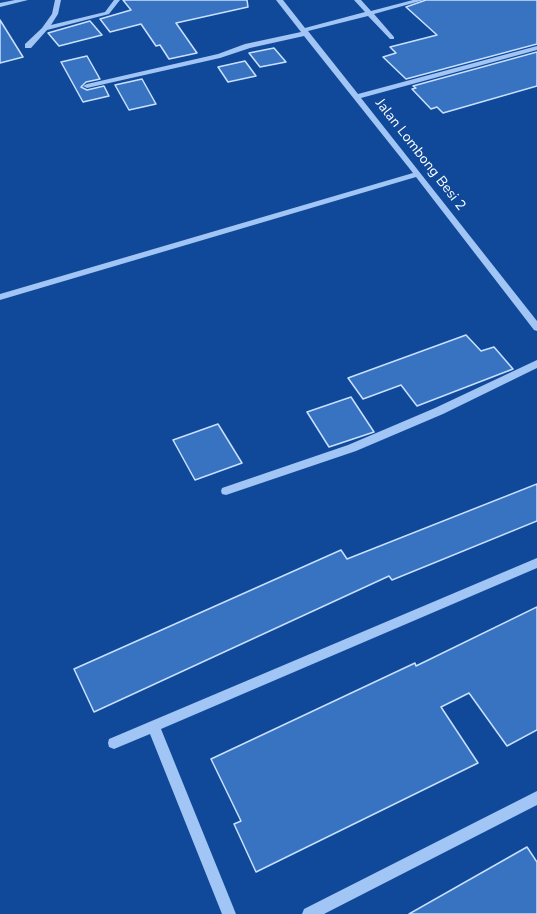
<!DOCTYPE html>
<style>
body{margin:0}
canvas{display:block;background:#104999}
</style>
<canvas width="537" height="914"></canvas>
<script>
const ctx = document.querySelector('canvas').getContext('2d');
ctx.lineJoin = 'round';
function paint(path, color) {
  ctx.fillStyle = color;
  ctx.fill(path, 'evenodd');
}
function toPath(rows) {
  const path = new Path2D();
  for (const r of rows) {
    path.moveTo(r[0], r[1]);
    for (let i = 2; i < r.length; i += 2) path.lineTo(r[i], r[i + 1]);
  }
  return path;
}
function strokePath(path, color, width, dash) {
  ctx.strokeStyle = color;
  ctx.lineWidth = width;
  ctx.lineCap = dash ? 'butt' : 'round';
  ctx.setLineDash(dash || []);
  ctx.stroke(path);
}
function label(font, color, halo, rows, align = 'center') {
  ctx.font = font + ' "Nunito Sans",sans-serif';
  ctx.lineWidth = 4.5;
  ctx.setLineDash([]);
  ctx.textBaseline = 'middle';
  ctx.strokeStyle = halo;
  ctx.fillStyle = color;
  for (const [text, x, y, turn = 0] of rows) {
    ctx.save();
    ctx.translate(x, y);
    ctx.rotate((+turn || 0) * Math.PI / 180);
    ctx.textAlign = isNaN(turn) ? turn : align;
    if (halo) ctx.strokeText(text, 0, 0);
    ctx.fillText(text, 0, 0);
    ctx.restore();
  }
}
const building = toPath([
 [123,0,247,0,248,7,176,23,197,53,169,59,160,45,156,46,141,24,110,32,100,19,131,10,123,0],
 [426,0,537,0,537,44,406,79,383,57,396,53,390,47,437,35,406,7,426,0],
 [0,20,23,57,0,63,0,20],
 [90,21,102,35,59,46,48,33,90,21],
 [274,48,286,62,260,67,249,53,274,48],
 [537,52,537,86,443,113,437,107,431,109,412,89,416,88,413,86,537,52],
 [87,56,100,79,86,82,81,87,87,90,104,86,109,96,83,102,61,62,87,56],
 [245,61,256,76,228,82,218,67,245,61],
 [142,79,156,104,129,110,115,85,142,79],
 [466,335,481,351,494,347,513,369,417,406,401,385,363,399,348,378,466,335],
 [351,397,374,432,329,447,307,412,351,397],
 [218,424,242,463,195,480,173,440,218,424],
 [537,484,537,521,392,580,389,576,94,712,74,669,341,550,347,559,537,484],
 [537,607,537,730,507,746,469,693,441,707,478,763,256,872,234,824,241,821,211,759,415,663,416,666,537,607],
 [527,847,537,862,537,914,409,914,527,847]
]);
const minor = toPath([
 [15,0,28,0,0,7,0,3,15,0],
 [55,0,61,0,58,14,51,25,105,12,114,0,120,0,109,14,47,30,31,48,25,48,25,44,42,28,52,14,55,0],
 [276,0,283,0,305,28,365,12,354,0,361,0,371,11,413,0,424,0,374,14,394,37,394,39,390,39,368,16,308,31,358,94,537,46,537,50,361,98,537,321,537,331,534,330,416,177,0,300,0,294,413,173,304,36,250,48,220,58,87,88,83,86,87,84,218,54,245,44,301,32,276,0],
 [537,360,537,368,443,414,356,451,226,495,222,494,221,491,222,488,348,445,435,408,537,360],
 [537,558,537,568,161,729,236,914,222,914,150,734,114,749,109,747,108,743,109,739,537,558],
 [537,791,537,805,324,914,302,914,304,909,537,791]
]);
const farStreetnames = [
 ["Jalan Lombong Besi 2",420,155,52]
];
paint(building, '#3873c1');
strokePath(building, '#c9e0fe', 1.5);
paint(minor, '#a1c5f4');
label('14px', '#fff', '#104999', farStreetnames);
</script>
